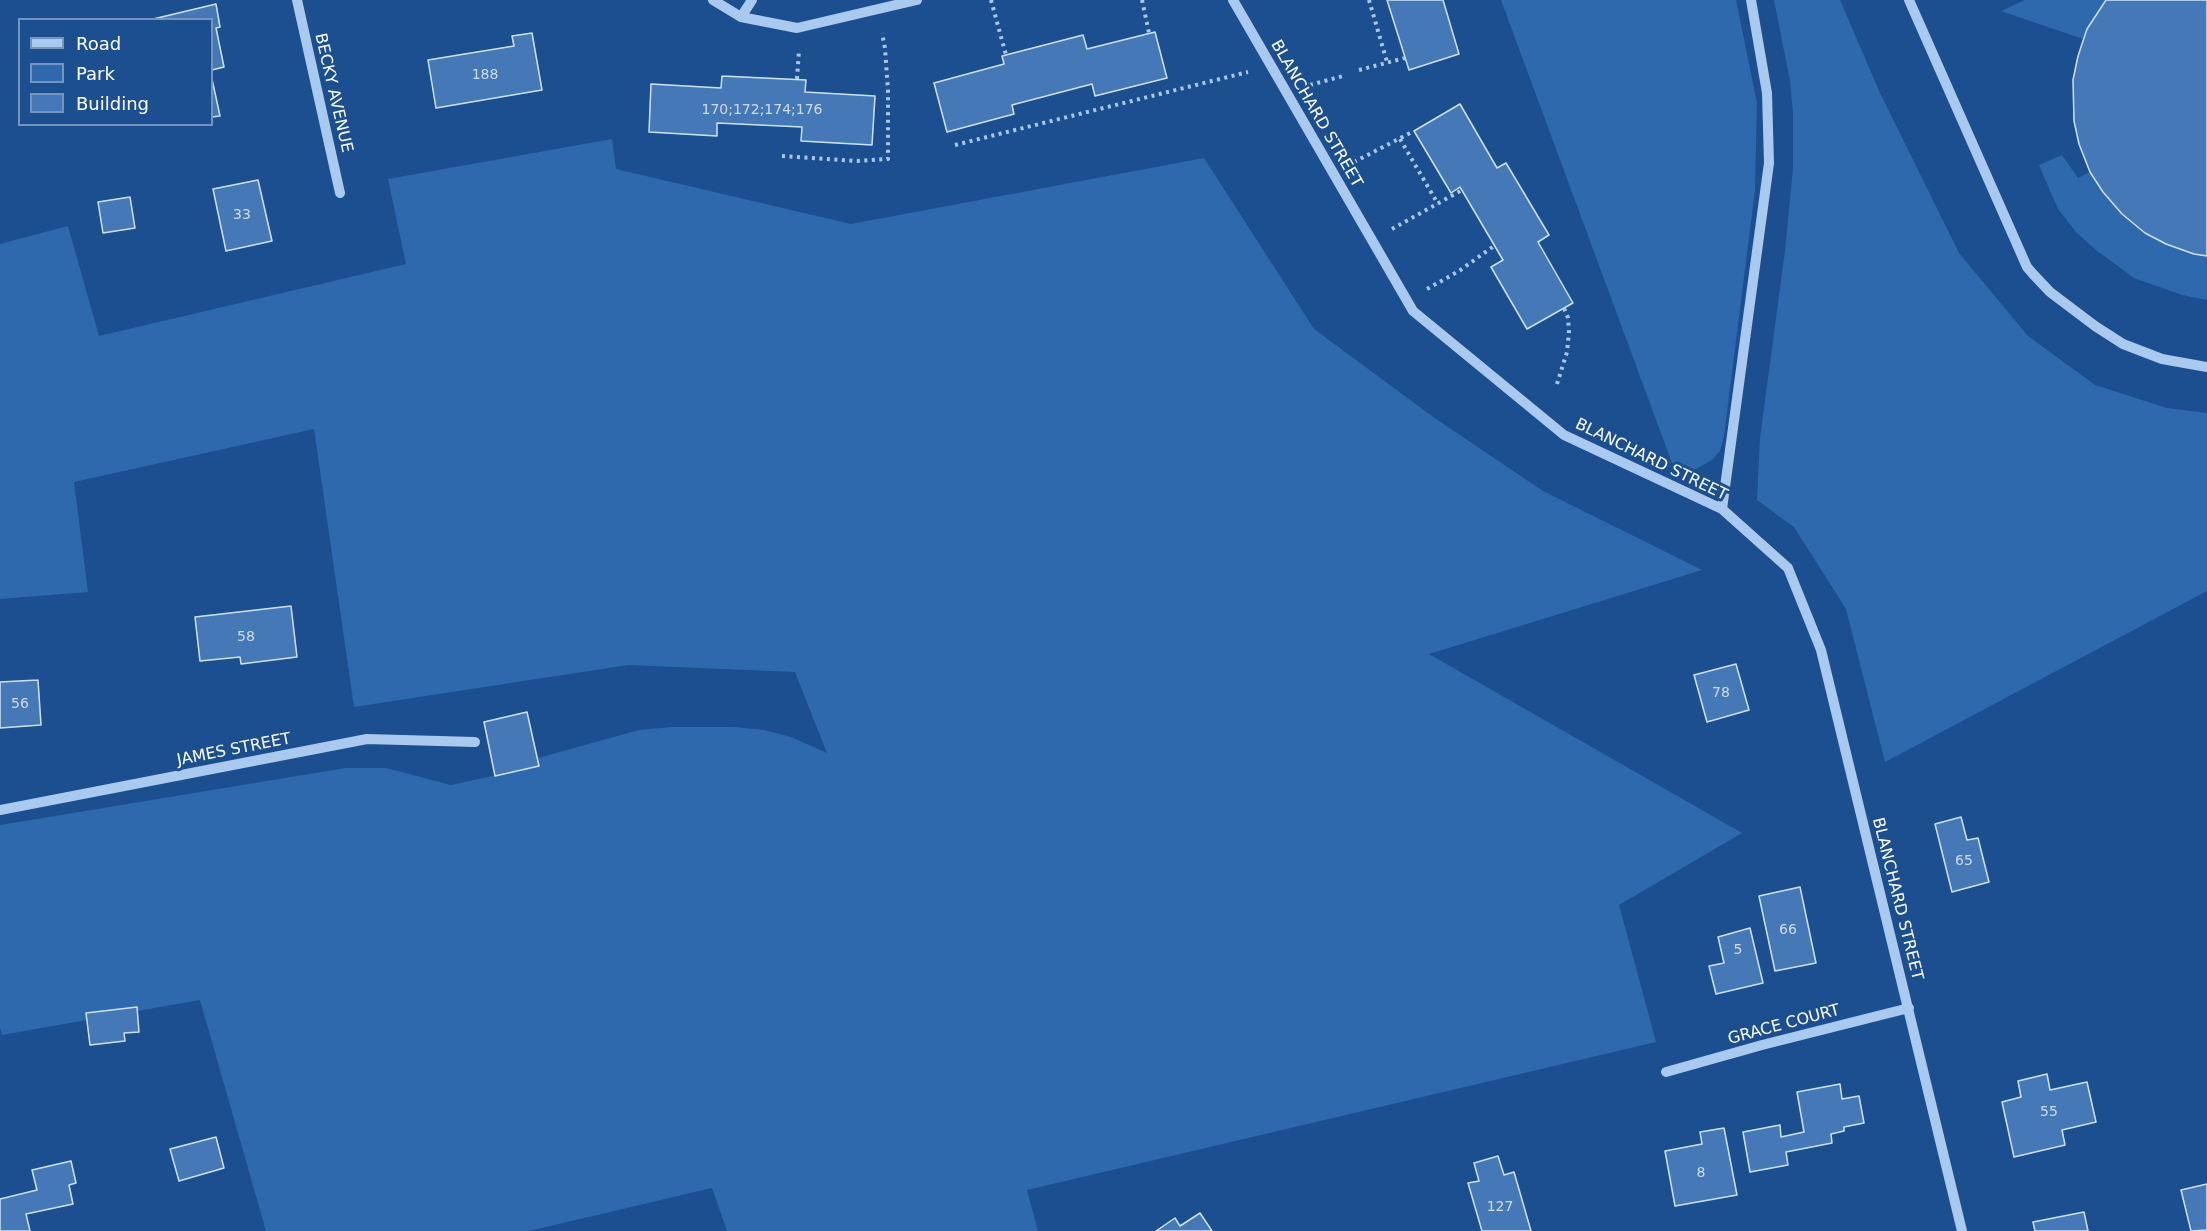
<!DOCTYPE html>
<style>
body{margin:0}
#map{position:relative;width:2207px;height:1231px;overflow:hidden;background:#1b4f8f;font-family:"DejaVu Sans",sans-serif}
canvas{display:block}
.legend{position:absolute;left:18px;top:18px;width:195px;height:108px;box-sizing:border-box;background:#1b4f8f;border:2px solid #7695bc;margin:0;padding:8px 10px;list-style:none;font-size:18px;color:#fff}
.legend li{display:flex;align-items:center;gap:12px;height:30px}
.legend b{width:30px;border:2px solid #7695bc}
</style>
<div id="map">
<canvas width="2207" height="1231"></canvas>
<ul class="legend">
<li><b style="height:8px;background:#a9c9ee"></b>Road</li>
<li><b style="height:16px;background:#2e69ad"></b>Park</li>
<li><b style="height:16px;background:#4478b7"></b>Building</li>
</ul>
</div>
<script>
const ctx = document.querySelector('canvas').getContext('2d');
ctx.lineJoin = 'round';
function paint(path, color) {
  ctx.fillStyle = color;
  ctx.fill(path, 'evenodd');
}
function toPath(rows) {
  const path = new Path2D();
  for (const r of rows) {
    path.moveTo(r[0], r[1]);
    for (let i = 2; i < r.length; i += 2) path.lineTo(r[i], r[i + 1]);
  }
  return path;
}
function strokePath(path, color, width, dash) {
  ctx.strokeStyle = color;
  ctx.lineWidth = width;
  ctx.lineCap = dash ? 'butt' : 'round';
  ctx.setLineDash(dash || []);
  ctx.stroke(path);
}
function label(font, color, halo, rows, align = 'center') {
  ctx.font = font + ' "DejaVu Sans",sans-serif';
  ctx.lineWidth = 6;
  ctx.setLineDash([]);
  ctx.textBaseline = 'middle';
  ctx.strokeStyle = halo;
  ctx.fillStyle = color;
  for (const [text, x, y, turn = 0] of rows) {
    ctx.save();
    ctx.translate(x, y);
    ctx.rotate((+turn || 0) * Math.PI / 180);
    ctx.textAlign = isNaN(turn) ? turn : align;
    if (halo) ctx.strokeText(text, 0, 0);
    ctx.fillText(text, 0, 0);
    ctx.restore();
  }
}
const green = toPath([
 [1501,0,1736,0,1757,103,1755,190,1724,436,1720,451,1712,460,1694,470,1672,463],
 [1774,0,1840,0,1880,93,1959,253,2028,336,2095,385,2167,408,2207,413,2207,591,1885,762,1846,609,1794,527,1757,500,1760,438,1785,251,1793,168,1793,114,1790,81],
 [2025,0,2106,0,2087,29,2083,39,2001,11],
 [612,139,616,169,851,224,1204,158,1314,329,1436,419,1543,491,1702,570,1429,654,1742,833,1619,905,1656,1042,1027,1190,1038,1231,727,1231,712,1188,529,1231,266,1231,200,1000,2,1035,0,1028,0,825,346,768,386,768,451,785,539,766,538,758,639,730,672,727,734,727,764,730,791,737,827,753,795,672,628,665,354,707,314,429,74,482,88,592,0,599,0,244,68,226,99,336,406,264,388,179],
 [2062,155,2078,178,2090,172,2103,192,2122,214,2145,233,2207,256,2207,300,2182,295,2134,278,2096,250,2076,232,2058,209,2039,165]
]);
const building = toPath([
 [1387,0,1443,0,1459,54,1409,70,1387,0],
 [2106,0,2207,0,2207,256,2194,254,2166,244,2145,233,2122,214,2103,192,2090,172,2079,144,2074,121,2073,80,2078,56,2087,29,2106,0],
 [216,4,220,27,216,28,224,67,212,70,212,20,149,20,216,4],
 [1155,32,1167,78,1095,96,1092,84,1012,105,1014,114,947,132,934,83,1004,64,1002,56,1083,35,1087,49,1155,32],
 [532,33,542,90,436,108,428,60,514,46,512,36,532,33],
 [722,76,806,80,805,92,875,96,872,145,801,141,802,127,717,123,717,136,649,132,651,84,721,88,722,76],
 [212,79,220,116,212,117,212,79],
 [1460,104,1497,168,1506,163,1549,235,1538,242,1573,303,1527,329,1491,267,1503,260,1460,187,1451,193,1414,131,1460,104],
 [258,180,272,241,226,251,213,189,258,180],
 [130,197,135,228,103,233,98,202,130,197],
 [291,606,297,657,241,664,240,657,200,661,195,617,291,606],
 [1736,664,1749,710,1707,722,1694,675,1736,664],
 [38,680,41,725,0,728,0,682,38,680],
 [527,712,539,766,495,776,484,722,527,712],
 [1961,817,1967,840,1978,838,1989,882,1952,892,1935,824,1961,817],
 [1800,887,1816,963,1775,971,1759,896,1800,887],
 [1750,928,1763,983,1716,994,1709,966,1724,963,1718,937,1750,928],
 [137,1007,139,1032,124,1033,125,1041,90,1045,86,1013,137,1007],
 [2047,1074,2050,1090,2087,1082,2096,1122,2062,1130,2065,1145,2014,1157,2002,1102,2021,1097,2018,1081,2047,1074],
 [1840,1084,1842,1099,1859,1096,1864,1123,1844,1127,1844,1131,1831,1134,1832,1143,1786,1152,1788,1165,1750,1172,1743,1132,1780,1125,1781,1137,1804,1132,1797,1092,1840,1084],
 [1724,1128,1737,1195,1675,1206,1665,1151,1702,1144,1700,1132,1724,1128],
 [216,1137,224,1168,179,1181,170,1149,216,1137],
 [1498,1156,1504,1175,1514,1172,1531,1231,1482,1231,1468,1183,1479,1181,1474,1163,1498,1156],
 [71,1161,76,1183,69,1185,73,1204,26,1214,30,1231,0,1231,0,1199,37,1190,32,1170,71,1161],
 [2207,1184,2207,1230,2191,1231,2181,1190,2207,1184],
 [2084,1212,2088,1231,2035,1231,2033,1222,2084,1212],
 [1200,1213,1212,1231,1156,1231,1175,1218,1180,1226,1200,1213]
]);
const path = toPath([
 [991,0,1006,55],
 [1142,0,1149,33],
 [1369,0,1387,62],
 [1359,70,1405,58],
 [797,79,799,50],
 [1310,85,1343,76],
 [1400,139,1438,204],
 [955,145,1248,72],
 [782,156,857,161,888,159,888,91,885,48,882,33],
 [1354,162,1414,131],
 [1392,229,1462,190],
 [1427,289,1459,271,1494,246],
 [1557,384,1567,352,1569,332,1568,318,1564,308]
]);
const minor = toPath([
 [297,0,340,193],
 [713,0,741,17,797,28,917,0],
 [1233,0,1413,311,1564,435,1722,509,1788,568,1821,650,1962,1231],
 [1909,0,2027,267,2033,274,2050,292,2095,326,2123,344,2162,359,2207,367],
 [741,17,752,0],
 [1722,509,1769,163,1767,93,1751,0],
 [0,810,367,739,475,742],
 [1666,1072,1762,1045,1909,1008]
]);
const numberNames = [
 ["188",485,75],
 ["170;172;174;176",762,110],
 ["33",242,215],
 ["58",246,637],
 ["78",1721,693],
 ["56",20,704],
 ["65",1964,861],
 ["66",1788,930],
 ["5",1738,950],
 ["55",2049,1112],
 ["8",1701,1173],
 ["127",1500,1207]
];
const streetNames = [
 ["BECKY AVENUE",333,93,77],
 ["BLANCHARD STREET",1316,114,60],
 ["BLANCHARD STREET",1651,460,26],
 ["JAMES STREET",234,750,-11],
 ["BLANCHARD STREET",1897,899,76],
 ["GRACE COURT",1784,1025,-15]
];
paint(green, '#2e69ad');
paint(building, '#4478b7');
strokePath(building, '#cfe3fa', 1.5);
strokePath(path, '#a9c9ee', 4, [3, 4.5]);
strokePath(minor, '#a9c9ee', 10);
label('14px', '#d0dded', null, numberNames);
label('16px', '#fff', '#1b4f8f', streetNames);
</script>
